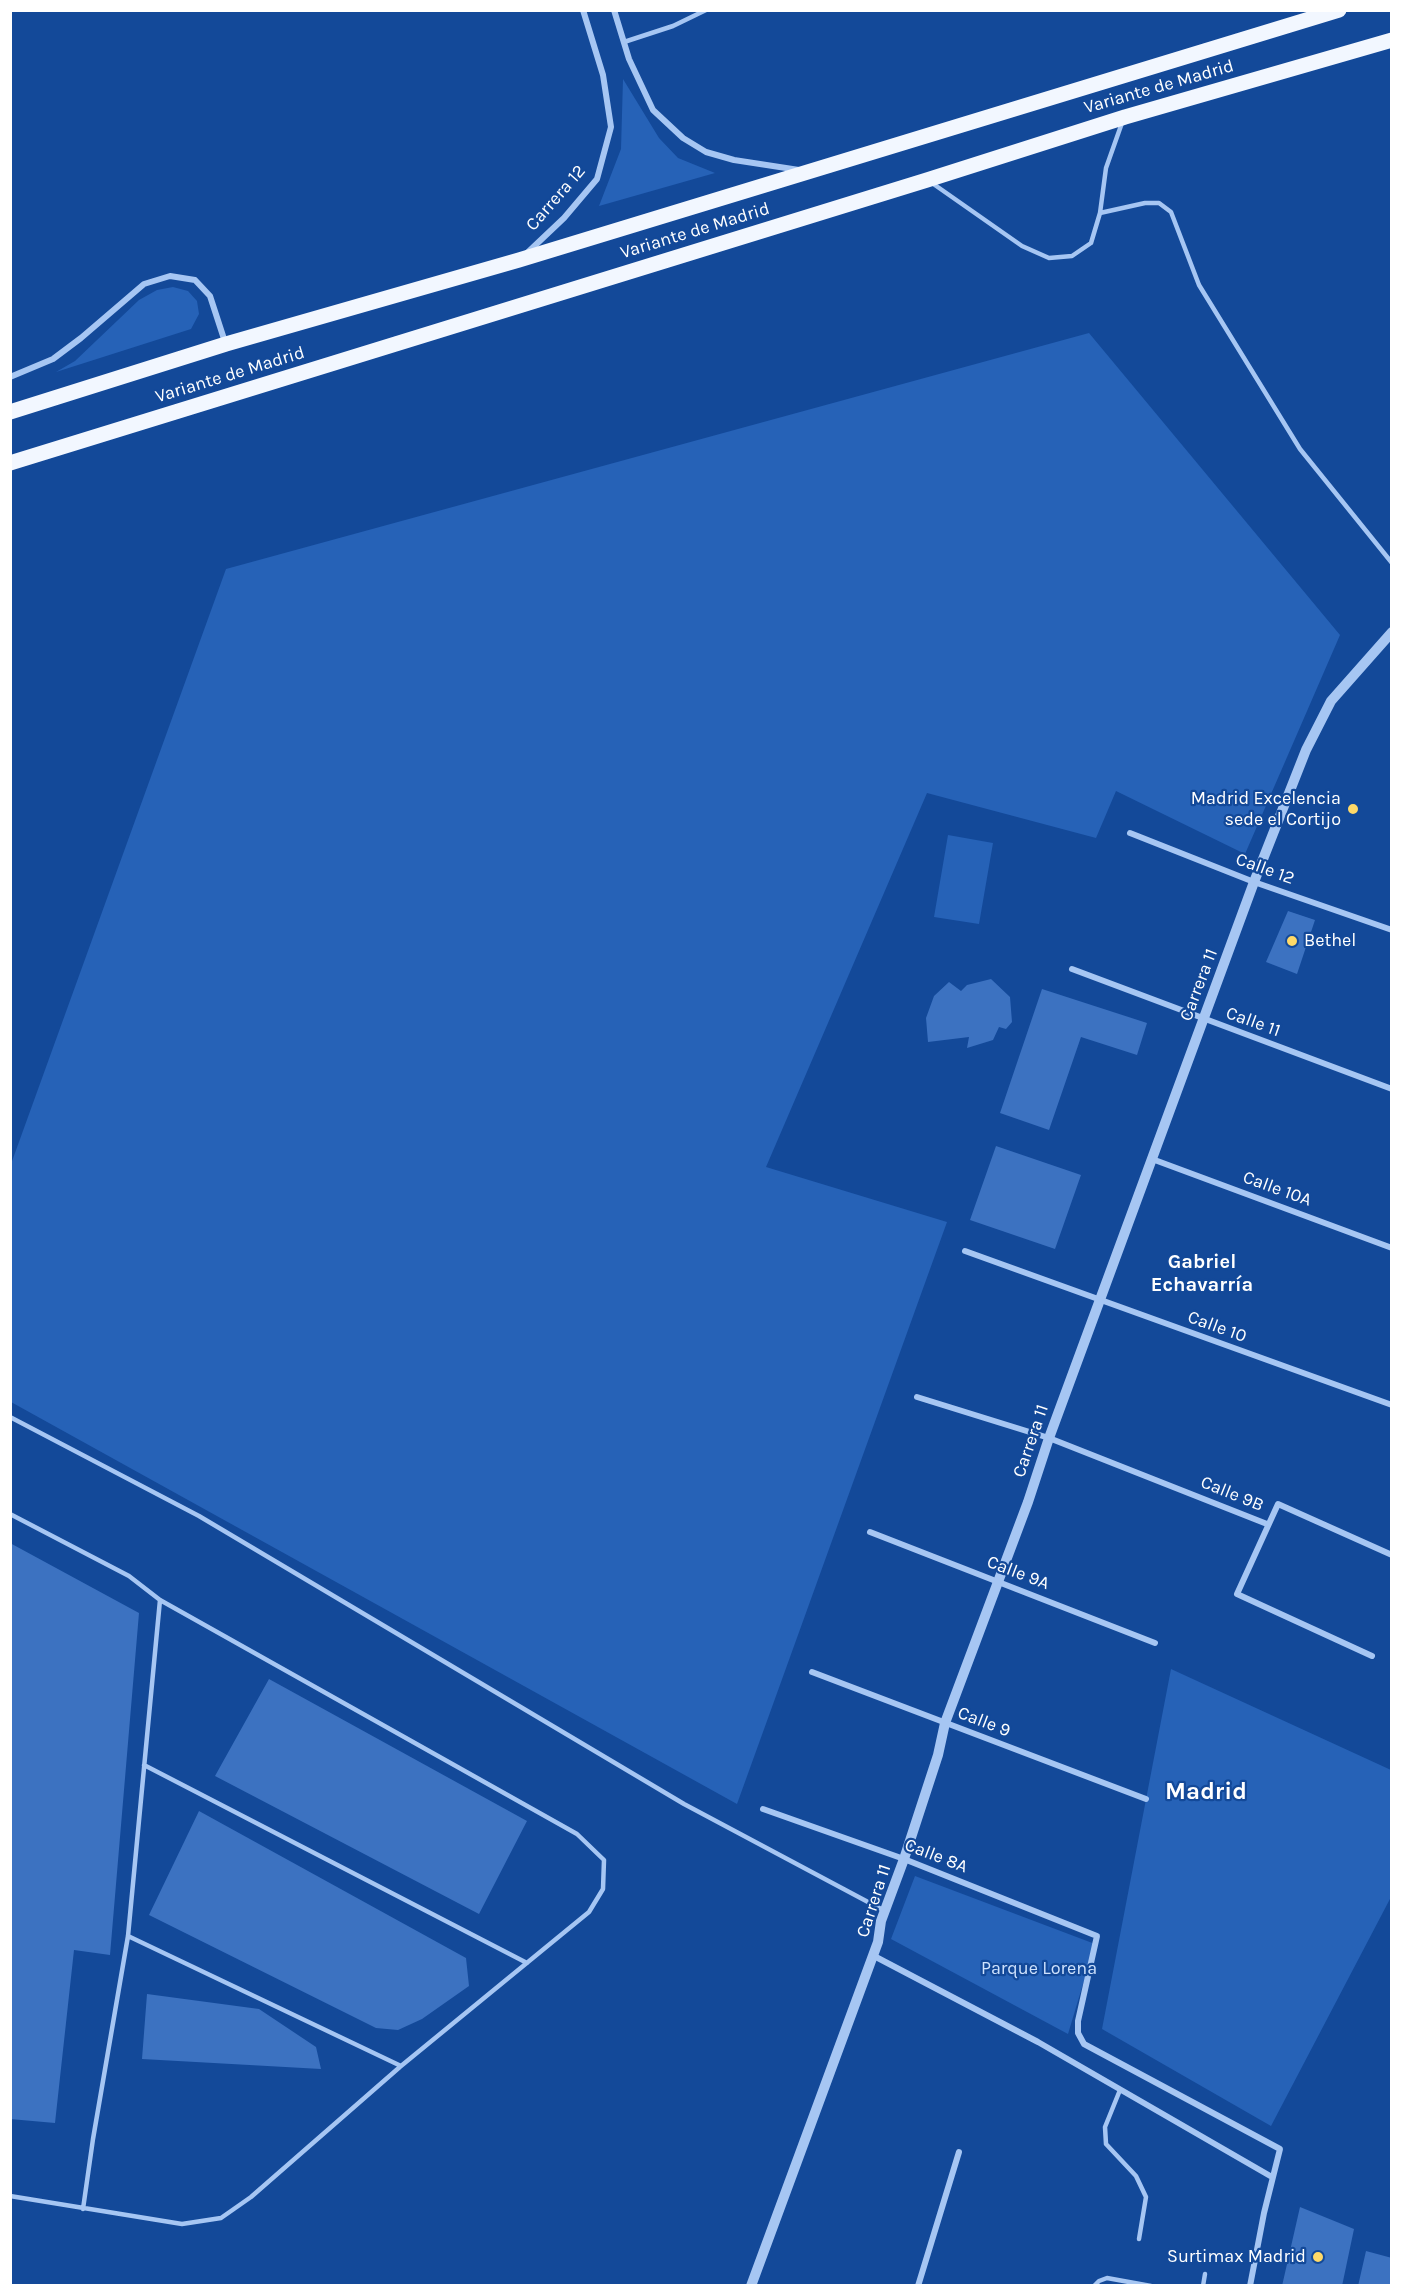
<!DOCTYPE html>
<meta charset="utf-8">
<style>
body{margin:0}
#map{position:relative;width:1402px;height:2296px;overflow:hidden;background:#134999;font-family:Karla,sans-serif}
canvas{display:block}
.frame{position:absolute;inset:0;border:12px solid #fff;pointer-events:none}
</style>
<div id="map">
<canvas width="1402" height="2296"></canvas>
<div class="frame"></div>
</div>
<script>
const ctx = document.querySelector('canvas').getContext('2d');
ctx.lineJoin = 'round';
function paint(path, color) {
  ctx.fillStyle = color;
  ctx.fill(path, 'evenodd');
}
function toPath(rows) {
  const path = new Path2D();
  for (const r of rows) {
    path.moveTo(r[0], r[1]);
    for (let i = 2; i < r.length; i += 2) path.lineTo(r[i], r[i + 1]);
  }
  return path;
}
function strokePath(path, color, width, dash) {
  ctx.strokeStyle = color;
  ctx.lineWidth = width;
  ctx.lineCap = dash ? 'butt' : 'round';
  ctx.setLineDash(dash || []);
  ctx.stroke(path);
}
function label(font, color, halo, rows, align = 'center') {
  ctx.font = font + ' Karla,sans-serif';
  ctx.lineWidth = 4.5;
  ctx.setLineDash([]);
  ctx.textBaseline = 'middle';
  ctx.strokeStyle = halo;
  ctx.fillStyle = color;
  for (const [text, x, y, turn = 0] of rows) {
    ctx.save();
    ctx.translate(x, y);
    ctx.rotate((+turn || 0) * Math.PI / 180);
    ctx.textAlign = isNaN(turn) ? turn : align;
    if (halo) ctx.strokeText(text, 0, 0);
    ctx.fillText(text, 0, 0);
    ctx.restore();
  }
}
const green = toPath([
 [623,79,659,138,678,158,715,173,599,206,621,149],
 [173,287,188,291,197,301,199,314,191,329,56,372,75,361,139,300,157,290],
 [1089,333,1340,635,1245,854,1116,791,1096,838,927,793,766,1167,947,1222,737,1804,11,1402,11,1164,226,569],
 [948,835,993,843,979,924,934,917],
 [1171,1669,1391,1770,1391,1897,1271,2126,1102,2029],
 [915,1876,1095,1944,1068,2034,891,1939]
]);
const building = toPath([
 [1288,911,1315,920,1297,974,1266,962],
 [991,979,1010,997,1012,1022,1006,1029,999,1027,993,1040,967,1048,969,1037,928,1042,926,1018,934,996,949,982,961,991,967,985],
 [1042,989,1147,1023,1137,1055,1081,1037,1049,1130,1000,1113],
 [996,1146,1081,1175,1055,1249,970,1220],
 [10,1543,139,1613,110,1955,74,1950,55,2123,10,2119],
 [269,1679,527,1821,479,1914,215,1776],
 [199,1811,466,1958,469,1986,422,2019,398,2030,376,2028,149,1915],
 [147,1994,259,2009,316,2047,321,2069,142,2059],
 [1300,2207,1354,2229,1342,2286,1282,2286],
 [1366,2251,1392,2258,1392,2286,1358,2286]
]);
const service = toPath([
 [624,42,673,26,706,10],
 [932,183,1022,246,1049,258,1072,256,1091,243,1100,213,1106,168,1123,120],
 [1100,213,1145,203,1159,203,1171,212,1199,285,1300,449,1392,563],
 [10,1417,199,1516,684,1804,883,1910],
 [10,1514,129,1576,160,1600,577,1834,604,1860,603,1889,589,1912,401,2066,251,2197,221,2218,182,2224,10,2196],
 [144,1765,527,1963],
 [128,1936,401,2066],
 [1120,2090,1105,2127,1106,2144,1136,2176,1146,2197,1139,2239],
 [83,2209,93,2139,128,1936,160,1600],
 [1094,2286,1099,2281,1107,2278,1151,2286],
 [1203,2286,1205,2274]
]);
const minor = toPath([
 [614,10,629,59,653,110,683,138,706,152,734,160,799,170],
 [526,254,564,218,597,179,611,127,603,75,583,10],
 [10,377,53,359,81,338,144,284,170,276,195,280,210,296,225,342],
 [1130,833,1254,882,1392,930],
 [1072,969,1392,1089],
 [1152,1159,1392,1248],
 [965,1251,1392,1405],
 [917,1397,1049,1438,1267,1524],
 [870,1532,1155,1643],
 [1372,1656,1237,1594,1278,1504,1392,1555],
 [812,1672,1146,1799],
 [763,1809,904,1859,1097,1936,1078,2021,1078,2033,1084,2044,1280,2149,1264,2213,1250,2286],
 [874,1956,1038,2042,1272,2177],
 [918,2286,959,2152]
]);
const tertiary = toPath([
 [751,2286,878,1942,881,1921,904,1859,938,1755,945,1723,1028,1502,1049,1438,1254,882,1306,750,1331,701,1392,632]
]);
const primary = toPath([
 [10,412,226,344,519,260,1339,10],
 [10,463,927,180,1125,117,1392,40]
]);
const markers = [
 [1353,809,6,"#ffd968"],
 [1292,941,6,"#ffd968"],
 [1318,2257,6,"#ffd968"]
];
const streetNames = [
 ["Variante de Madrid",1159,87,-16],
 ["Carrera 12",556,198,-49],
 ["Variante de Madrid",695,231,-17],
 ["Variante de Madrid",230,375,-17],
 ["Calle 12",1265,869,20],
 ["Carrera 11",1199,985,-69],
 ["Calle 11",1253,1022,20],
 ["Calle 10A",1277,1189,20],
 ["Calle 10",1217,1327,20],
 ["Carrera 11",1031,1441,-71],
 ["Calle 9B",1232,1494,22],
 ["Calle 9A",1018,1573,21],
 ["Calle 9",984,1722,21],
 ["Calle 8A",936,1856,21],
 ["Carrera 11",874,1901,-72]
];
const poiNames = [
 ["Madrid Excelencia",1341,799],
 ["sede el Cortijo",1341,820],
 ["Bethel",1304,941,"left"],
 ["Surtimax Madrid",1306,2257]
];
const parkNames = [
 ["Parque Lorena",1039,1969]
];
const neighbourhoodNames = [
 ["Gabriel",1202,1262],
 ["Echavarría",1202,1285]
];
const districtNames = [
 ["Madrid",1206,1792]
];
paint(green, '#2662b7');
paint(building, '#3c72c1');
strokePath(service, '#a6c6f3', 4.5);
strokePath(minor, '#a6c6f3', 6);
strokePath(tertiary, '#a6c6f3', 10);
strokePath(primary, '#f2f7ff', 15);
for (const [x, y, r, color] of markers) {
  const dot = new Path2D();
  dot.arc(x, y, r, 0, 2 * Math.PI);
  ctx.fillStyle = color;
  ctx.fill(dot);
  strokePath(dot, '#134999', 2);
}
label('18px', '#fff', '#134999', streetNames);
label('18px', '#fff', '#134999', poiNames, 'right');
label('18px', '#cee2fd', '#134999', parkNames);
label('bold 20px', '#fff', '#134999', neighbourhoodNames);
label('bold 24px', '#fff', '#134999', districtNames);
</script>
